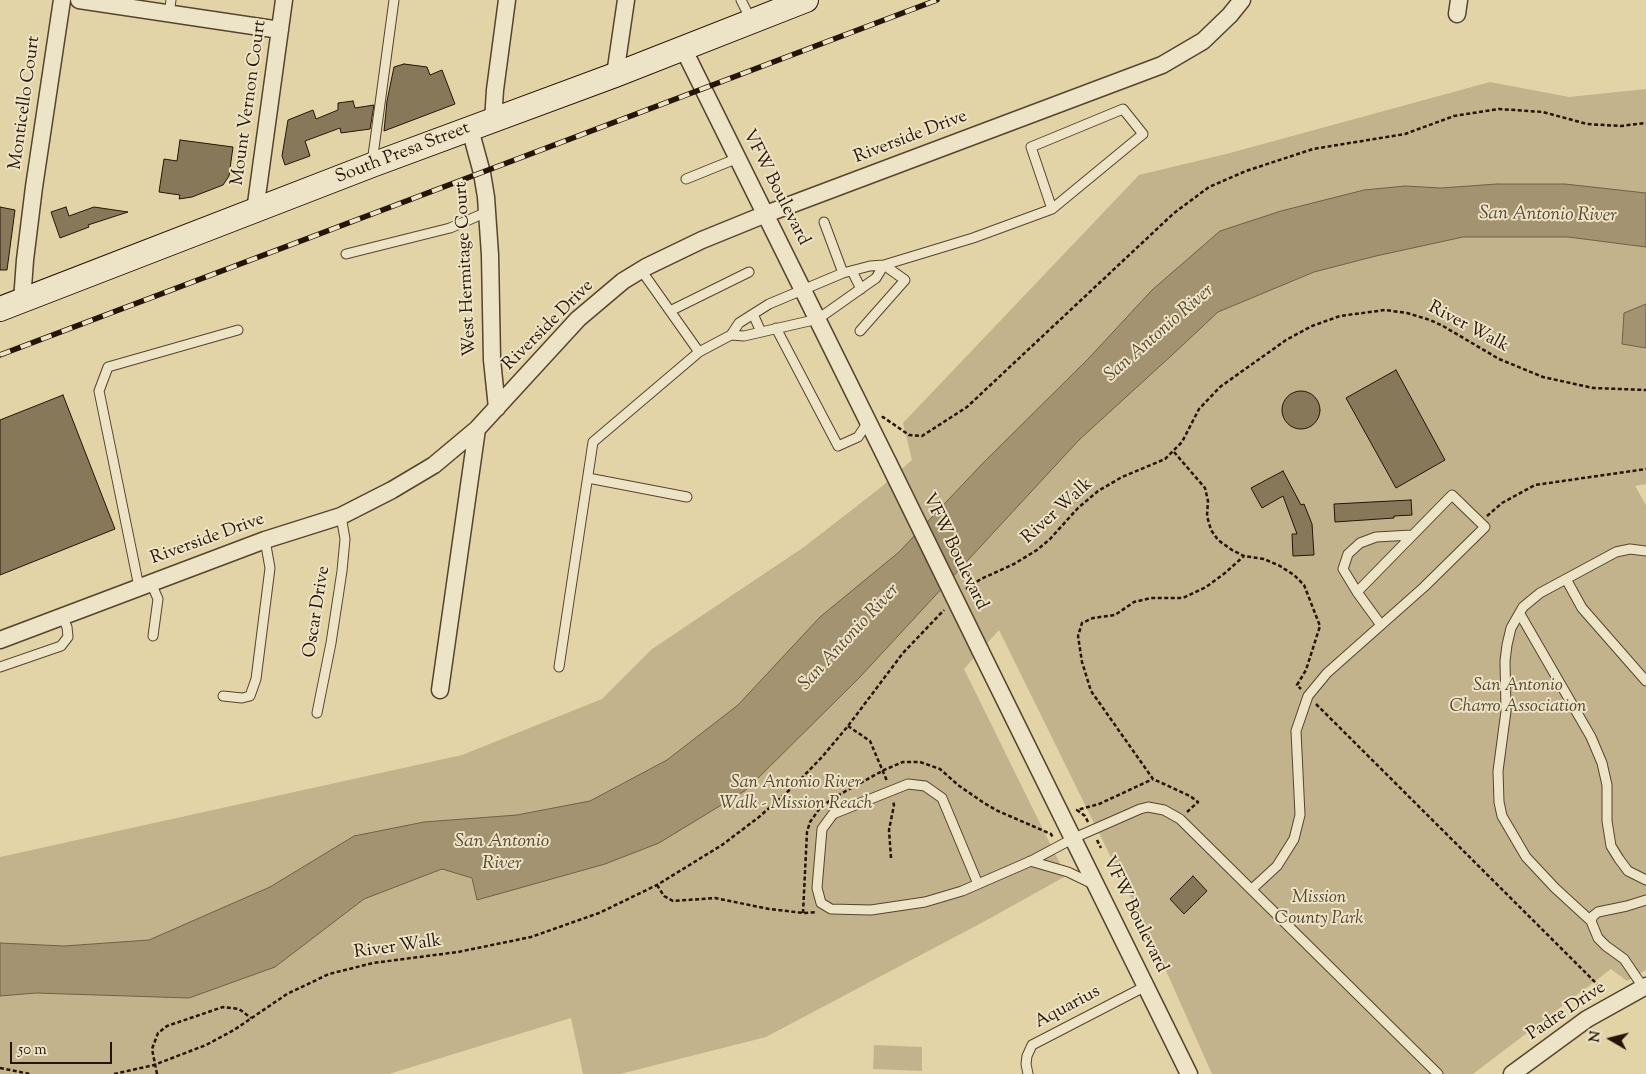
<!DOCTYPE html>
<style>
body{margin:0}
#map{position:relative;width:1646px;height:1074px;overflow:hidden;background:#e3d4a7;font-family:"Sorts Mill Goudy",serif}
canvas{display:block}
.north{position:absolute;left:1586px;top:1014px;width:50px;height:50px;-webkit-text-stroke:4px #ede3c6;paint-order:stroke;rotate:278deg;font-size:14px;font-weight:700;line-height:20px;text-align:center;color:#261406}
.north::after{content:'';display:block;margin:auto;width:18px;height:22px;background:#261406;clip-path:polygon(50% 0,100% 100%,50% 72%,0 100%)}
.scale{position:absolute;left:10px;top:1042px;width:102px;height:22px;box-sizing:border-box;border:2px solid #261406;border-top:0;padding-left:6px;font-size:15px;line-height:18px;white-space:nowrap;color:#261406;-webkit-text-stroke:4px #ede3c6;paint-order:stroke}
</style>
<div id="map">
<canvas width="1646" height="1074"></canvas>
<div class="north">N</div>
<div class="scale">50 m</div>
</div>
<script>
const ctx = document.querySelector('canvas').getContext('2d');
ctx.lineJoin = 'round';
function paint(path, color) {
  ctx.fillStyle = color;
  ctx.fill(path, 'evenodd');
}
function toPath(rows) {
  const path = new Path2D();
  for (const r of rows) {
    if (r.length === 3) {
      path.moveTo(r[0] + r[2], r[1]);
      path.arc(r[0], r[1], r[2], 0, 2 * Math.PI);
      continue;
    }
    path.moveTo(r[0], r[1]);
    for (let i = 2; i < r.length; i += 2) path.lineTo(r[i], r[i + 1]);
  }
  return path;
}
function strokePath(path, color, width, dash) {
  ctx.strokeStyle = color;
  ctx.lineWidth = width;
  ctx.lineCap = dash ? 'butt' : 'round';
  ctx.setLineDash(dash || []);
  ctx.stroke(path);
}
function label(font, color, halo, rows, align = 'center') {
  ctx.font = font + ' "Sorts Mill Goudy",serif';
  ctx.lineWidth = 4;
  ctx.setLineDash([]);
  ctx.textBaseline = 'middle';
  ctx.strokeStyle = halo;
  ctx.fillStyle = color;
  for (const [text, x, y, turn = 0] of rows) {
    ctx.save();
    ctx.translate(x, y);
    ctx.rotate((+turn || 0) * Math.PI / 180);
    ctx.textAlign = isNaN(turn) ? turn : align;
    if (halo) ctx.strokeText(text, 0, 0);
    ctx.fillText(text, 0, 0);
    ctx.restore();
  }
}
const green = toPath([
 [1490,82,1569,97,1646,89,1646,484,1635,486,1646,505,1646,970,1627,981,1611,969,1473,1074,1212,1074,1159,955,999,630,964,669,1066,876,987,920,766,1037,620,1074,583,1074,571,1018,389,1074,0,1074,0,857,462,755,602,699,652,649,804,547,880,488,912,460,903,423,1139,175,1230,153],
 [874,1045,922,1047,922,1071,873,1069]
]);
const water = toPath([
 [1497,184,1565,184,1646,193,1646,247,1568,237,1463,237,1376,256,1314,272,1218,312,1171,356,1079,440,860,677,746,790,659,843,605,864,477,900,472,878,442,869,364,899,275,967,189,998,36,993,0,996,0,943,64,946,149,940,270,887,354,836,424,822,517,815,590,801,667,760,738,705,820,617,899,552,982,464,1088,359,1152,290,1220,231,1281,211,1364,190,1405,186,1441,188,1497,184],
 [1646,304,1646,348,1622,344,1624,313,1646,304]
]);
const building = toPath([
 [404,64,427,67,430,75,442,70,455,104,384,131,387,101,394,67,404,64],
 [353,101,355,108,374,105,370,129,341,133,340,128,305,141,310,156,285,165,282,156,288,120,313,110,316,119,338,110,338,103,353,101],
 [180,140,233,147,229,176,223,185,192,197,179,199,180,195,159,192,164,159,177,161,180,140],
 [0,207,15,210,7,270,0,270,0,207],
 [66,207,69,216,94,207,128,212,88,225,89,227,60,238,51,212,66,207],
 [1396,370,1445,460,1396,488,1346,398,1396,370],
 [1301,410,19],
 [63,395,115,529,0,575,0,420,63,395],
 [1283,471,1301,505,1304,504,1312,524,1314,555,1293,556,1292,534,1297,534,1283,496,1262,508,1251,488,1283,471],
 [1411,500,1412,515,1394,516,1394,518,1335,522,1334,504,1411,500],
 [1193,876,1207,891,1184,914,1170,899,1193,876]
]);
const path = toPath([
 [882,418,883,417,909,435,922,436,967,407,1174,213,1209,187,1246,171,1313,149,1405,134,1454,116,1499,109,1543,112,1587,124,1621,126,1646,123],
 [1174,452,1205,488,1208,501,1207,516,1211,530,1218,540,1232,550,1244,556,1264,559,1280,566,1294,575,1304,585,1320,626,1306,670,1297,685,1301,689],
 [1487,516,1502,503,1535,485,1646,469],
 [966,589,981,579,1014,564,1037,550,1050,539,1078,508,1098,491,1122,477,1165,459,1182,442,1199,409,1220,387,1286,340,1312,326,1340,316,1385,310,1407,313,1430,320,1443,326,1499,359,1543,377,1593,388,1646,390],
 [1316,704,1606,993],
 [848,726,870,741,887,781],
 [1187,812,1198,802,1190,796,1153,779,1091,691,1082,662,1078,636,1082,623,1093,618,1115,615,1134,602,1151,598,1183,598,1206,587,1225,573,1244,556],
 [1088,822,1085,816,1077,810,1099,804,1153,779],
 [1097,840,1101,848],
 [891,858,889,830,894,805,893,801],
 [657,885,664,896,673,901,715,898,769,909,803,913,817,912],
 [803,913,807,832,810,822,820,808,835,797,884,770,903,762,920,762,940,769,958,785,984,803,998,811,1051,834,1053,838],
 [0,1068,30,1074],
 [114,1074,154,1065,206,1045,234,1030,287,994,329,974,373,963,458,952,531,937,599,913,657,885,722,845,759,817,794,786,822,757,848,726,903,653,944,610],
 [157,1074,152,1049,158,1033,167,1026,223,1007,239,1009,251,1018]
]);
const service = toPath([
 [741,0,751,20],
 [169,14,171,0],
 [372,163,394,0],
 [686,179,738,158],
 [824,222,843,273],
 [346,254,450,228,487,212],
 [884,265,973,238,1052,209,1031,147,1123,109,1143,134,1052,209],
 [641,270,699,352],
 [852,271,861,289],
 [670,311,749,272],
 [753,314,761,332],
 [776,328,838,446,858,437,868,422],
 [860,331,905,280,884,265],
 [588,478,687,497],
 [1566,579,1582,608,1646,681],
 [151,583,158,599,153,636],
 [139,587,99,391,108,367,238,330],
 [1520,614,1591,737,1602,763,1607,785,1607,821,1611,846,1619,859,1628,871,1646,880],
 [1381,625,1357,592,1343,569,1348,554,1360,543,1376,537,1412,535],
 [0,667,61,646,68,637,67,627,62,616],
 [559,667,593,442,699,352,731,335,739,323,769,304,843,273,870,266,884,265,876,278,818,319,744,336,731,335],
 [223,696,242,698,250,696,256,679,270,568,265,540],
 [317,713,331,643,342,571,345,539,341,516],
 [1030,861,1068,872,1093,884],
 [978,884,942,798,925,786,908,784,833,814,822,829,817,888,821,903,831,909,871,910,925,902,962,891,1031,861,1074,838,1140,809,1148,807,1164,810,1180,819,1438,1074],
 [1252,889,1277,866,1294,839,1300,815,1296,731,1308,696,1327,673,1424,587,1485,527,1452,495,1357,592],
 [1591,921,1555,888,1526,857,1502,816,1499,802,1498,771,1506,711,1505,661,1507,645,1511,628,1523,607,1540,593,1616,552,1630,549,1646,551],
 [1643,987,1624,959,1606,946,1598,938,1591,921,1593,916,1598,912,1627,906,1646,900],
 [1028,1074,1026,1064,1027,1056,1032,1045,1146,986]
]);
const minor = toPath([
 [79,0,280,30],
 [1457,14,1459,0],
 [683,48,888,462],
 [615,75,626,0],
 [493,121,495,90,507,0],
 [470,129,482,173,486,197,490,255,492,360,497,408],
 [255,211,284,0],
 [22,301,25,260,34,187,62,0],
 [0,640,265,540,341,516,392,490,434,465,477,429,578,319,623,281,646,267,702,240,766,214,1162,65,1203,41,1230,15,1242,0],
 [980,650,1189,1074],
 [440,690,477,429],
 [1512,1074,1587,1019,1646,986]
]);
const secondary = toPath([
 [0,309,372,165,615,75,806,0]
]);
const rail = toPath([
 [0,355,937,0]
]);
const minorBridge = toPath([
 [888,462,980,650]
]);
const streetNames = [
 ["Monticello Court",26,103,-82],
 ["Mount Vernon Court",250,103,-82],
 ["Riverside Drive",911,138,-21],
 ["South Presa Street",403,154,-21],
 ["VFW Boulevard",775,188,63],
 ["West Hermitage Court",467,269,-93],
 ["Riverside Drive",549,326,-45],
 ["River Walk",1468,328,28],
 ["River Walk",1058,512,-42],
 ["Riverside Drive",208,540,-20],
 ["VFW Boulevard",954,552,64],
 ["Oscar Drive",318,612,-81],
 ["VFW Boulevard",1134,915,64],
 ["River Walk",398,948,-8],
 ["Aquarius",1068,1008,-28],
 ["Padre Drive",1567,1012,-34]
];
const parkNames = [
 ["San Antonio",1518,687],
 ["Charro Association",1518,708],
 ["San Antonio River",796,784],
 ["Walk - Mission Reach",796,805],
 ["Mission",1319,899],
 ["County Park",1319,920]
];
const waterNames = [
 ["San Antonio River",1548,216,1],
 ["San Antonio River",1160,334,-41],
 ["San Antonio River",850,638,-47],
 ["San Antonio",502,843],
 ["River",502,865]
];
paint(green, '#c3b38c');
paint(water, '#a39370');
strokePath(water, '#716046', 1);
paint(building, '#88785a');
strokePath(building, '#261406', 1);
strokePath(service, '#55442e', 11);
strokePath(minor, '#55442e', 19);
strokePath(secondary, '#261406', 26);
strokePath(path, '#261406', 2.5, [4, 2.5]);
strokePath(service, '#ede3c6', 9);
strokePath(minor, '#ede3c6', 16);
strokePath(secondary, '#ede3c6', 24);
strokePath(rail, '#261406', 5.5);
strokePath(rail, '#ede3c6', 4, [11]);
strokePath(minorBridge, '#55442e', 19, []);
strokePath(minorBridge, '#ede3c6', 16);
label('18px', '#261406', '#ede3c6', streetNames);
label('italic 18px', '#55442e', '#ede3c6', parkNames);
label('italic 19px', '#584730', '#ede3c6', waterNames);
</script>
